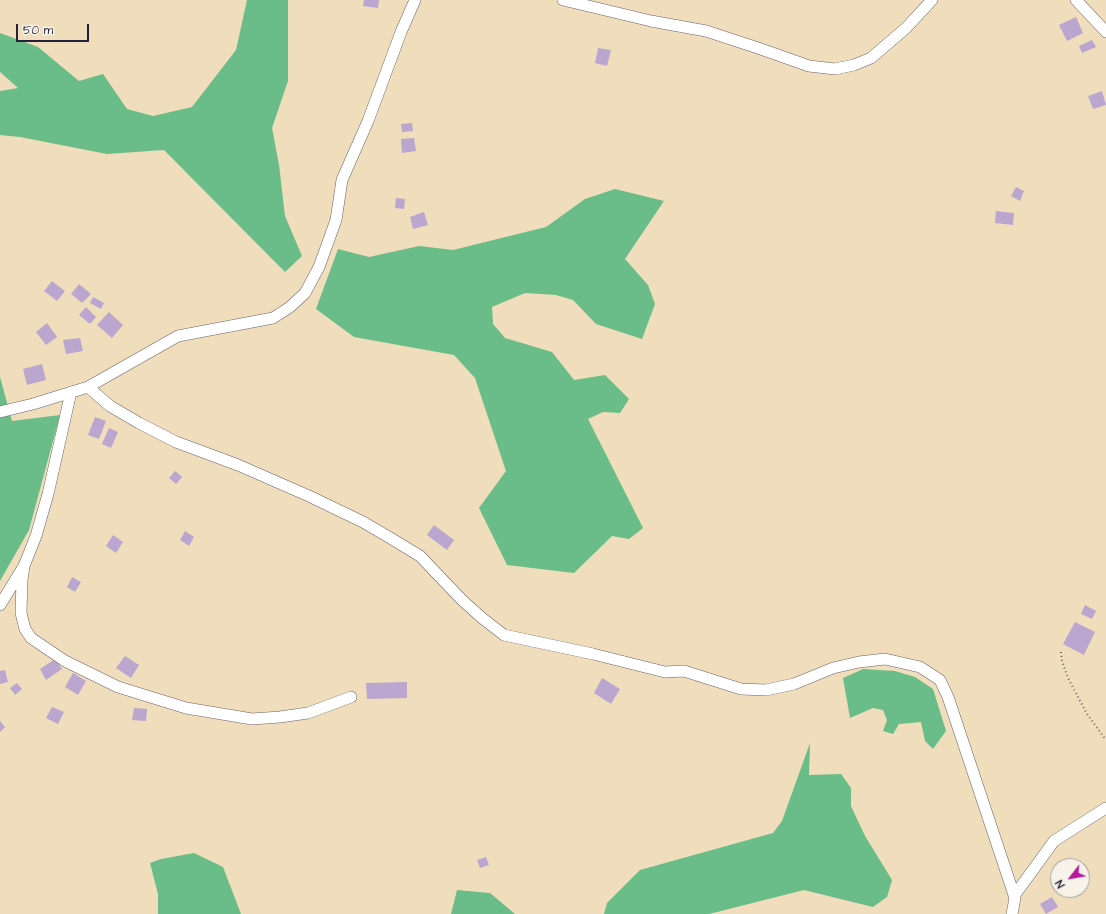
<!DOCTYPE html>
<style>
body{margin:0}
#map{position:relative;width:1106px;height:914px;overflow:hidden;background:#efddbc;font-family:"Architects Daughter",sans-serif}
canvas{display:block}
.north{position:absolute;left:1050px;top:858px;width:40px;height:40px;box-sizing:border-box;background:#f7f3e8;border:1px solid #a29fa3;border-radius:50%;rotate:239deg;font-size:11px;font-weight:700;line-height:16px;text-align:center;color:#22223b}
.north::after{content:'';display:block;margin:auto;width:14px;height:18px;background:#b5179e;clip-path:polygon(50% 0,100% 100%,50% 72%,0 100%)}
.scale{position:absolute;left:16px;top:24px;width:73px;height:18px;box-sizing:border-box;border:2px solid #22223b;border-top:0;padding-left:5px;font-size:12px;line-height:14px;white-space:nowrap;color:#22223b;-webkit-text-stroke:3px #f7f3e8;paint-order:stroke}
</style>
<div id="map">
<canvas width="1106" height="914"></canvas>
<div class="north">N</div>
<div class="scale">50 m</div>
</div>
<script>
const ctx = document.querySelector('canvas').getContext('2d');
ctx.lineJoin = 'round';
function paint(path, color) {
  ctx.fillStyle = color;
  ctx.fill(path, 'evenodd');
}
function toPath(rows) {
  const path = new Path2D();
  for (const r of rows) {
    path.moveTo(r[0], r[1]);
    for (let i = 2; i < r.length; i += 2) path.lineTo(r[i], r[i + 1]);
  }
  return path;
}
function strokePath(path, color, width, dash) {
  ctx.strokeStyle = color;
  ctx.lineWidth = width;
  ctx.lineCap = dash ? 'butt' : 'round';
  ctx.setLineDash(dash || []);
  ctx.stroke(path);
}
const forest = toPath([
 [247,0,288,0,288,81,272,128,279,165,285,216,302,256,285,272,164,150,107,154,20,137,0,135,0,91,18,88,0,72,0,33,38,47,79,81,103,74,127,109,153,116,192,107,236,50],
 [615,189,664,201,625,259,648,285,655,304,642,339,596,324,573,300,556,295,525,293,492,307,493,324,505,338,552,352,574,380,605,375,629,399,620,413,603,412,588,419,643,528,629,539,612,536,574,573,507,565,479,508,506,471,475,378,454,355,354,337,316,309,338,249,369,257,419,246,453,250,546,227,585,199],
 [0,377,12,421,60,415,29,530,0,581],
 [863,669,895,671,915,677,933,689,946,731,933,749,925,741,921,722,899,724,893,734,883,731,887,720,883,710,873,708,850,718,843,678],
 [810,743,809,775,841,774,851,788,851,806,865,836,892,880,887,897,873,907,804,890,709,914,604,914,607,903,640,870,773,833,782,821],
 [194,853,223,867,241,914,158,914,158,894,150,863,161,859],
 [457,890,490,893,515,914,451,914]
]);
const building = toPath([
 [364,0,379,0,378,8,363,6],
 [1076,17,1083,33,1067,41,1059,25],
 [1092,40,1096,47,1082,53,1079,46],
 [598,48,611,50,607,66,595,63],
 [1102,91,1106,105,1093,109,1088,96],
 [412,123,413,131,402,132,401,124],
 [414,138,416,151,402,153,401,139],
 [1016,187,1024,191,1020,201,1011,196],
 [396,198,405,199,404,209,395,208],
 [996,211,1014,213,1013,225,995,223],
 [424,212,428,225,413,229,410,217],
 [52,281,65,291,57,301,44,291],
 [79,284,91,294,82,303,71,294],
 [93,297,104,303,101,309,90,303],
 [86,307,96,317,90,324,79,315],
 [109,312,123,325,112,338,97,325],
 [47,323,57,337,46,345,36,332],
 [80,338,83,351,66,354,63,340],
 [42,364,46,380,27,385,23,369],
 [95,417,106,421,99,439,88,435],
 [109,428,118,432,111,448,102,444],
 [175,471,182,477,176,484,169,478],
 [434,525,454,540,447,550,427,535],
 [185,531,194,537,189,546,180,540],
 [113,535,123,542,116,553,106,546],
 [72,577,81,582,75,592,67,587],
 [1085,605,1096,611,1092,619,1081,614],
 [1075,622,1095,632,1084,655,1063,644],
 [125,656,139,665,131,678,116,668],
 [55,659,62,669,46,680,40,669],
 [5,670,8,682,0,684,0,671],
 [73,673,86,681,78,695,65,687],
 [602,678,620,689,611,704,594,693],
 [407,682,407,698,367,699,366,683],
 [17,683,22,689,15,695,10,688],
 [52,707,64,712,58,724,46,718],
 [134,708,147,709,146,721,132,720],
 [0,721,5,727,0,732],
 [486,857,489,865,480,868,477,860],
 [1058,877,1058,887,1053,887,1053,878],
 [1052,897,1058,907,1046,914,1040,904]
]);
const path = toPath([
 [1061,652,1062,661,1068,678,1087,714,1106,740]
]);
const street = toPath([
 [563,0,651,21,706,31,758,48,809,66,835,69,854,65,871,58,906,28,932,0],
 [1076,0,1106,32],
 [88,387,110,406,139,423,176,442,238,465,309,496,363,522,392,539,420,556,462,600,482,618,504,635,593,654,665,672,684,671,741,689,766,690,794,684,833,668,859,662,885,659,920,667,940,680,948,697,1015,898,1012,914],
 [0,412,33,404,88,387,178,336,273,318,290,307,305,293,319,267,336,220,342,180,368,121,401,32,415,0],
 [24,566,22,580,21,613,25,629,31,638,65,661,118,687,186,708,252,719,280,717,308,713,351,697],
 [0,605,24,566,36,536,48,494,71,392],
 [1014,896,1054,841,1106,808]
]);
paint(forest, '#6abc88');
paint(building, '#bba6d0');
strokePath(street, '#6a6368', 12);
strokePath(path, '#6a6368', 2, [1, 3]);
strokePath(street, '#fff', 11);
</script>
